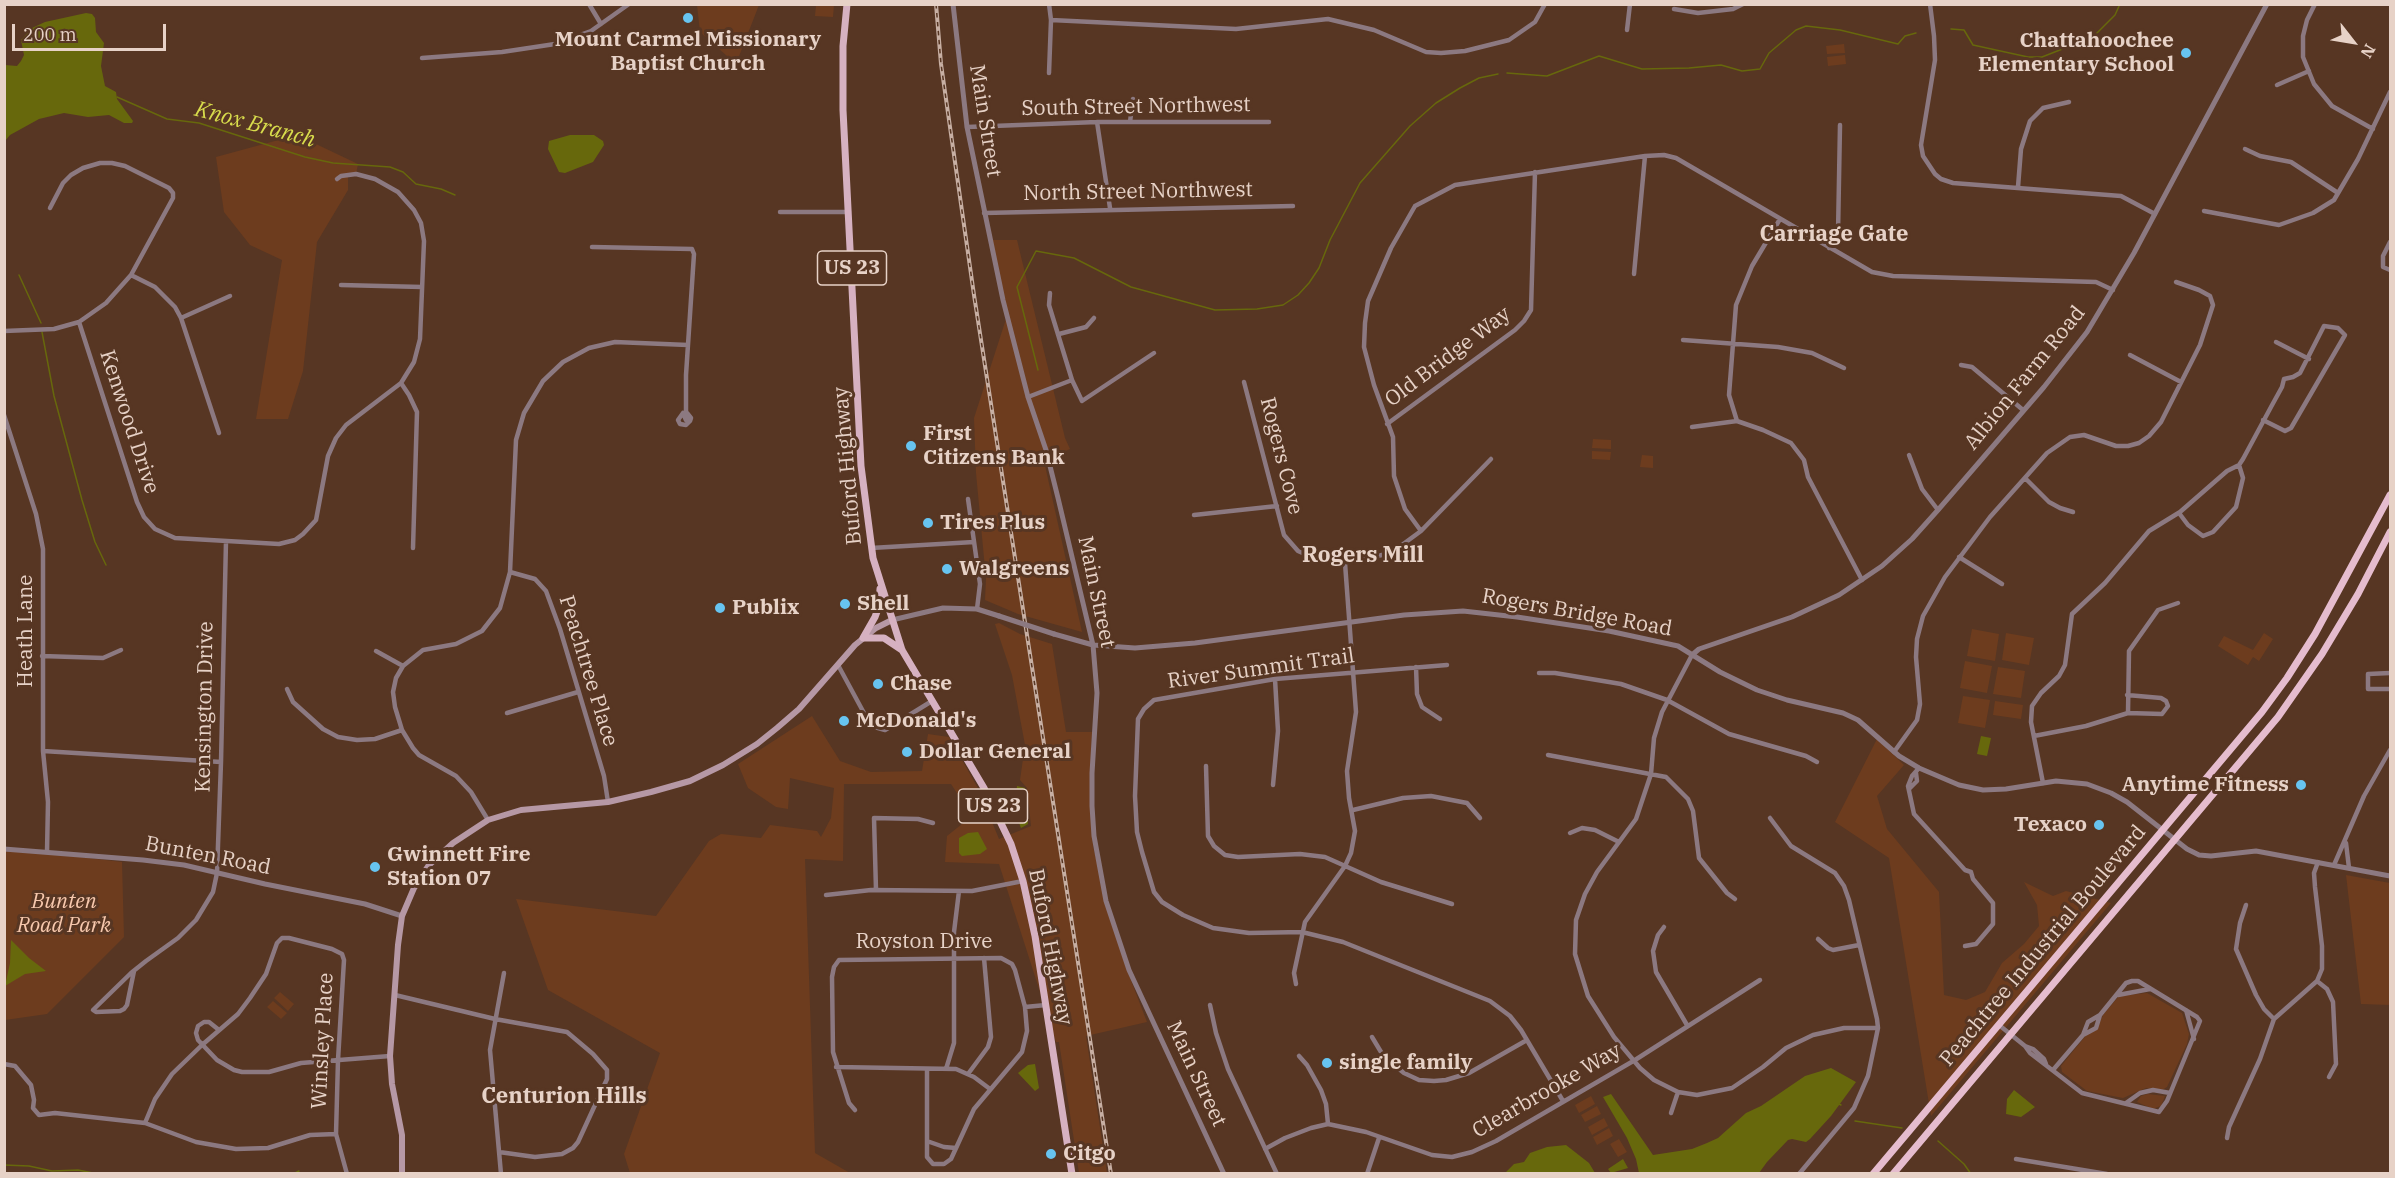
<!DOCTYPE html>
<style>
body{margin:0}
#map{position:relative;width:2395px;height:1178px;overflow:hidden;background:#573623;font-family:"IBM Plex Serif",serif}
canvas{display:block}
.frame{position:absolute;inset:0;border:6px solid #e7d2c7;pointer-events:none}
.north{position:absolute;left:2323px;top:12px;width:60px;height:60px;-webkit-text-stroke:4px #573623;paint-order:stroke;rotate:121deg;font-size:16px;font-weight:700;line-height:24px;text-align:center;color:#e7d2c7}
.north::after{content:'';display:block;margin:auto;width:21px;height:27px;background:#e7d2c7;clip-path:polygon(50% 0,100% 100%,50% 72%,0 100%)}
.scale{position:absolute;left:12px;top:24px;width:154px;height:27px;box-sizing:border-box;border:3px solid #e7d2c7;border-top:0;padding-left:8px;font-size:18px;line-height:21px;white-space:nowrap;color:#e7d2c7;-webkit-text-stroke:4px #573623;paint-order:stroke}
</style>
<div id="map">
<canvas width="2395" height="1178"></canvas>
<div class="frame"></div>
<div class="north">N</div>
<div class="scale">200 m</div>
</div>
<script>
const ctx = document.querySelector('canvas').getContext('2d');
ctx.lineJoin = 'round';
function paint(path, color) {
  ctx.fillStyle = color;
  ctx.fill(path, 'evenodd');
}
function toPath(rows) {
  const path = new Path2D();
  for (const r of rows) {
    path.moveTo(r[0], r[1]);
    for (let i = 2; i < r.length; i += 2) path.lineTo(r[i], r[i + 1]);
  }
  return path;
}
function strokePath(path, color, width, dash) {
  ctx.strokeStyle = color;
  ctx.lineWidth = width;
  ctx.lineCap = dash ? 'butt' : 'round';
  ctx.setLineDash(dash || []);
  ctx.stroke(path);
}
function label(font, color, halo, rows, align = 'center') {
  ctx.font = font + ' "IBM Plex Serif",serif';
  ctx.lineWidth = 6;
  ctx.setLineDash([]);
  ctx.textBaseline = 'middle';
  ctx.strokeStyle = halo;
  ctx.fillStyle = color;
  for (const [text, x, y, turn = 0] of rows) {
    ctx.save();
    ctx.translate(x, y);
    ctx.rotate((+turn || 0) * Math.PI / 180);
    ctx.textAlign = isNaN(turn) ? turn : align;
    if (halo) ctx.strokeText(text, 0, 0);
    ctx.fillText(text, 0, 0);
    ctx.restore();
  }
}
const green = toPath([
 [697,5,759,5,736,64,700,32],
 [816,5,834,5,833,17,815,16],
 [1844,44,1845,53,1827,54,1826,46],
 [1845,55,1846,64,1828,66,1827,57],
 [297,135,358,164,356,174,348,173,348,190,317,242,303,371,288,419,256,419,282,260,250,245,224,212,216,157],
 [992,240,1017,240,1065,438,1070,449,1044,461,1082,632,1018,614,985,600,986,579,976,473,974,418,1006,319],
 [1593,439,1611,440,1611,449,1592,448],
 [1592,451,1611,452,1610,460,1592,459],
 [1642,455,1653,456,1653,468,1640,467],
 [999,623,1020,634,1052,644,1066,732,1092,732,1090,793,1093,847,1125,965,1147,1022,1086,1036,1107,1173,1079,1173,1059,1042,1056,1042,999,864,945,862,947,836,972,816,951,784,844,784,843,861,805,859,815,1153,850,1173,630,1173,624,1154,660,1053,548,990,516,899,656,916,709,841,721,834,761,838,770,825,817,831,821,837,831,818,834,788,790,778,788,809,776,807,748,788,738,764,812,716,840,761,871,772,922,771,928,734,949,737,979,790,999,839,1031,826,1027,788,1020,780,1025,745,1012,675,995,624],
 [1972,629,1999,634,1995,661,1967,656],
 [2006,633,2034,638,2029,665,2002,660],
 [2264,633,2273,639,2259,661,2253,657,2248,665,2218,646,2224,636,2253,650],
 [1965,661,1992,666,1987,693,1960,688],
 [1998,667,2025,671,2021,698,1993,694],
 [1963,696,1990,700,1985,728,1958,723],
 [1995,701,2023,705,2021,719,1993,715],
 [1877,739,1904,765,1877,796,1887,829,1939,892,1944,995,1966,1000,1985,992,2002,963,2024,944,2039,926,2037,905,2024,882,2053,896,2066,891,2111,903,1931,1116,1889,858,1835,822],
 [4,848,122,862,124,937,47,1014,5,1020],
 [2346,875,2390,883,2390,1005,2361,1004],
 [280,992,294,1004,288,1011,274,998],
 [2147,993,2182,1013,2189,1034,2187,1044,2167,1087,2162,1090,2146,1088,2123,1098,2087,1091,2062,1072,2061,1066,2088,1033,2096,1030,2103,1015,2119,996],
 [273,1001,287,1013,281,1019,267,1007],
 [2148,1094,2165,1096,2161,1106,2153,1109,2137,1102,2141,1096],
 [1591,1096,1595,1104,1579,1113,1575,1105],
 [1597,1106,1601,1114,1585,1122,1581,1115],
 [1604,1118,1608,1126,1592,1135,1588,1127],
 [1609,1128,1613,1136,1597,1145,1593,1137],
 [1619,1139,1627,1152,1618,1157,1610,1144]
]);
const water = toPath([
 [86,13,92,14,95,18,96,32,104,43,101,66,105,86,116,92,117,99,133,121,132,123,124,123,109,115,88,117,64,113,39,119,10,135,5,141,5,65,17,66,21,61,24,55,21,40,32,28,45,22],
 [570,135,594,135,603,141,604,145,593,162,565,173,559,172,548,149,549,141],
 [1981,736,1991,738,1987,756,1977,754],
 [1017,786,1025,788,1028,824,1021,828,1015,812],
 [978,832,987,849,980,854,962,856,959,853,959,838,968,833],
 [11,940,29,958,46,971,25,974,5,986,10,963],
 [1035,1064,1039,1088,1035,1091,1018,1073,1028,1065],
 [1831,1068,1856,1082,1831,1116,1810,1139,1806,1142,1792,1139,1788,1140,1767,1162,1759,1173,1639,1173,1636,1159,1627,1138,1603,1097,1611,1094,1653,1155,1692,1149,1707,1143,1718,1138,1746,1113,1761,1106,1805,1076],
 [2014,1090,2035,1107,2021,1117,2006,1114,2007,1099],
 [1566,1145,1589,1163,1595,1173,1505,1173,1514,1164,1524,1162,1530,1153,1547,1147],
 [1623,1159,1628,1168,1611,1173,1608,1169]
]);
const stream = toPath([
 [1951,29,1964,30,1973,45,2028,57,2042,57,2093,37,2115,15,2120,4],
 [1507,73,1547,76,1599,56,1642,69,1689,68,1721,65,1742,71,1760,69,1769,53,1796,30,1806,26,1840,30,1898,44,1905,36,1916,33],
 [117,97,167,119,199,123,305,157,333,163,390,167,403,172,416,184,441,189,455,195],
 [19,275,41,323],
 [42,332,54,396,82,500,95,542,106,565],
 [1038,370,1017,287,1036,251,1074,258,1131,287,1215,310,1257,309,1283,305,1298,295,1309,283,1319,268,1330,240,1360,183,1410,126,1436,103,1460,88,1479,78,1498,74],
 [1839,1104,1841,1105],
 [1855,1121,1902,1128],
 [1938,1141,1964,1164,1971,1174],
 [4,1165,29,1166,52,1171,78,1170,98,1174],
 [293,1174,299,1171]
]);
const minor = toPath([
 [589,4,601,24],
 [1930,4,1934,36,1935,60,1921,145,1923,156,1935,174,1941,179,1953,183,2121,196,2155,214],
 [2315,4,2307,20,2303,36,2303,57,2314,84,2332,106,2373,129],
 [1674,9,1698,13,1733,9,1743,4],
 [1051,20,1236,29,1328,19,1374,30,1426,52,1441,53,1465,51,1509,40,1535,22,1545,4],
 [1627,30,1630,4],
 [422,58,502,52,555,44,591,31,629,4],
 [1049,73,1051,20,1049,4],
 [2277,85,2309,71],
 [1097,122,1110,208],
 [1130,122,1133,99],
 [967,127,1097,122,1269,122],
 [2245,149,2260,156,2291,162,2338,193],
 [2018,187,2021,149,2030,121,2043,108,2069,102],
 [2204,211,2279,225,2313,213,2334,200,2358,159,2390,92],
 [780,212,849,212],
 [984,213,1293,206],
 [2390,242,2383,256,2383,267,2390,270],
 [592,247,692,249,694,254,686,375,686,420],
 [1829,248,1838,234,1840,125],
 [1634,274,1645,156],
 [131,275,155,287,175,307,181,318,219,433],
 [341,285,422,287],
 [1050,293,1049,305,1072,380,1082,401,1154,353],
 [181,318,230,296],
 [79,322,137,502,144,517,155,529,175,538,279,544,295,540,303,534,316,520,328,456,336,438,346,425,401,383,414,362,420,339,424,241,421,223,414,210,398,192,375,179,356,174,341,176,337,179],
 [4,331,54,329,79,322,106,303,131,275,173,198,173,193,169,188,125,166,112,163,100,163,83,168,71,175,63,183,50,208],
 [1059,334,1086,327,1094,318],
 [1683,340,1778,347,1812,353,1844,368],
 [2276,342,2309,359],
 [2130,355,2181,382],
 [1961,365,1972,367,2023,410],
 [1244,382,1284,535,1298,551,1316,559,1345,563,1391,553,1421,531,1491,459],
 [401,383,409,395,417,412,413,548],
 [1028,397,1072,380],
 [683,413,686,420,687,413,691,418,690,421,686,425,680,424,678,420,683,413],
 [4,415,36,514,43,549,43,751,48,802,47,852],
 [1737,421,1729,395,1736,305,1752,266,1780,219],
 [1737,421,1763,430,1791,443,1804,460,1808,477,1862,580],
 [1387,424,1515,330,1524,321,1531,310,1535,172],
 [1692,427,1737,421],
 [1909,455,1922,489,1938,510],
 [2025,478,2049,502,2060,508,2073,512],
 [968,499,980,584,977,609],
 [2179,513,2188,525,2203,536,2213,532,2236,507,2243,478,2239,465],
 [1194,515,1277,506],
 [1421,531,1405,509,1394,476,1393,437,1374,385,1364,347,1365,323,1368,301,1391,248,1415,206,1455,185,1645,156,1664,155,1676,158,1872,272,1893,276,2096,282,2113,290],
 [871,548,974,542],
 [1959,557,2002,584],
 [510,572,535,579,546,591,560,629,604,776,608,802],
 [376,651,403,666],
 [1692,655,1662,712,1654,738,1651,774,1636,819,1597,872,1585,894,1576,920,1575,954,1588,996,1614,1037,1640,1068,1654,1080,1678,1092,1697,1095,1732,1088,1763,1067,1786,1048,1813,1035,1844,1028,1878,1028],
 [42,656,103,658,121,650],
 [838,665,871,726,885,730,932,701],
 [1447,665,1275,679,1154,700,1144,709,1138,719,1135,796,1137,832,1142,852,1154,892,1162,902,1183,915,1213,928,1249,933,1302,932,1343,942,1490,1001,1510,1016,1521,1030,1563,1101],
 [1416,667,1417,694,1422,707,1440,719],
 [1539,673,1555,673,1621,684,1667,700,1729,734,1806,756,1817,762],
 [2390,673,2368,674,2368,689,2390,689],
 [287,689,293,702,323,729,338,737,357,740,375,739,402,730],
 [2127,695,2161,698,2166,701,2168,706,2162,714,2128,713],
 [507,713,578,692],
 [2034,736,2086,726,2128,713,2129,651,2158,610,2178,603],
 [43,751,221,762],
 [1894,752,1917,720,1920,704,1916,657,1917,639,1923,616,1945,577,1990,517,2047,453,2070,437,2084,435,2116,446,2128,446,2139,443,2149,436,2161,422,2200,345,2213,305,2210,296,2199,290,2176,282],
 [1548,755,1666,777,1688,799,1693,811,1699,858,1727,893,1735,899],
 [1206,766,1208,836,1214,846,1225,855,1238,857,1300,854,1325,857,1381,882,1452,904],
 [1919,768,1912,776,1908,786,1914,814,1965,870,1971,872,1973,879,1993,903,1993,924,1976,944,1965,946],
 [2043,783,2031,722,2032,706,2041,693,2059,676,2065,665,2072,614,2105,583,2149,531,2180,512,2227,471,2239,465,2243,459,2271,407,2282,387,2284,379,2293,377,2300,373,2324,326,2338,328,2345,335,2291,428,2285,431,2263,420],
 [1273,785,1278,731,1275,679],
 [1909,789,1917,781,1916,773],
 [1353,810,1403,798,1431,796,1467,803,1480,818],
 [1770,818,1791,846,1835,873,1844,886,1849,900,1877,1019,1878,1028,1868,1076,1854,1108,1799,1174],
 [488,820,471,792,456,776,419,755,413,748,402,730,395,707,393,692,396,678,403,666,423,650,456,644,482,631,500,608,510,572,516,440,524,413,543,381,563,362,589,348,615,342,688,345],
 [1570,833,1582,828,1595,830,1619,842],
 [2346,843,2349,868],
 [2334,865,2364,796,2390,750],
 [876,890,874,818,918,819,933,823],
 [826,895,871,890,972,891,1023,881],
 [2246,905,2240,923,2236,949,2256,995,2264,1009,2274,1019],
 [1664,927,1658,935,1653,951,1656,972,1687,1025],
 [1818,939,1828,948,1833,950,1859,945],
 [134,971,127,1005,124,1009,120,1011,96,1012,93,1010,131,973,146,961,178,938,196,920,213,892,217,873,221,762,226,541],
 [2317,981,2327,989,2333,1002,2336,1064,2329,1077],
 [1296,984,1294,973,1305,922,1345,866,1351,853,1355,831,1349,798,1347,771,1356,712,1345,563],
 [395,995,495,1019,567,1032,593,1054,607,1070,607,1079,578,1142,573,1148,562,1154,535,1157,499,1152],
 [2118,995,2150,989],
 [1210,1005,1216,1033,1228,1069,1277,1174],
 [1025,1007,1046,1005],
 [2186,1010,2194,1039],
 [1999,1025,2025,1046,2033,1049,2044,1059,2046,1064],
 [219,1030,209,1022,204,1022,198,1026,196,1033,198,1040,217,1060,234,1070,242,1072,269,1072,301,1063,390,1056],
 [2083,1035,2096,1028,2100,1015],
 [1372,1037,1384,1057,1404,1073,1419,1080,1434,1081,1446,1080,1469,1073,1527,1040],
 [2025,1046,2030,1053,2082,1093,2159,1112,2167,1101,2200,1021,2197,1017,2138,981,2132,981,2126,983,2100,1015,2088,1022,2083,1035,2053,1070],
 [1299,1056,1307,1065,1321,1090,1326,1104,1328,1124],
 [4,1064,15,1066,31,1085,34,1100,33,1108,39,1115,55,1113,145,1123,196,1142,236,1149,268,1148,310,1135,336,1134],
 [836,1067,956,1069,974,1077,990,1089],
 [946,1069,954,1043,954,932,959,891],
 [968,1074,988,1047,991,1037,984,958],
 [2126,1103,2140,1093,2153,1090,2170,1093],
 [855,1110,849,1103,833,1052,832,977,834,967,839,960,1001,958,1012,964,1015,970,1025,1007,1027,1031,1022,1052,974,1109,951,1159,944,1164,933,1164,927,1157,927,1069],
 [1671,1113,1678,1092],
 [145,1123,155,1099,172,1074,202,1045,238,1014,250,998,266,974,277,943,282,938,289,938,332,949,342,954,344,960,338,1060,336,1134,347,1174],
 [2227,1138,2229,1127,2260,1059,2274,1019,2317,981,2322,969,2322,946,2315,887,2314,873,2318,862],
 [927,1141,944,1147,956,1148],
 [1265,1149,1285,1138,1311,1128,1328,1124,1366,1132,1432,1155,1452,1157,1472,1152,1496,1141,1635,1060,1760,980],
 [2016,1159,2107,1174],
 [501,1174,490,1050,504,973],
 [1367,1174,1379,1138]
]);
const tertiary = toPath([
 [953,4,967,127,1003,300,1028,397,1046,450,1058,498,1093,645,1097,693,1092,773,1092,806,1094,836,1106,901,1129,970,1224,1174],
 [892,620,943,608,977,609,999,616],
 [1054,634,1093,645,1135,648,1195,643,1404,615,1463,611,1517,617,1609,631,1678,646,1720,672,1757,690,1787,700,1843,713,1858,720,1899,756,1919,768,1959,785,1983,790,2006,789,2056,781,2087,784,2111,793,2127,802,2187,849,2199,855,2211,856,2256,851,2390,876],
 [1692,655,1699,649,1792,617,1839,595,1882,566,1912,539,1938,510,2044,387,2087,332,2134,253,2267,4],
 [4,849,143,860,184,865,265,884,365,904,402,916]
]);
const secondary = toPath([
 [402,1174,402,1135,392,1084,390,1056,398,945,402,916,414,888,429,865,453,843,488,820,521,810,608,802,651,792,690,781,723,765,757,744,777,728,799,709,855,645,876,628,892,620]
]);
const primary = toPath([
 [847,4,843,46,843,110,861,466,873,558,902,650,984,788,1011,844,1023,881,1035,936,1072,1174],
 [880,589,879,606,875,617,863,638,884,638,902,650]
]);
const trunk = toPath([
 [1873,1174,2262,712,2287,678,2315,634,2390,495],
 [1893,1174,2278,717,2322,654,2358,594,2390,532]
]);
const rail = toPath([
 [936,4,941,64,974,295,1111,1174]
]);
const tertiaryBridge = toPath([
 [999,616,1054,634]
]);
const markers = [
 [688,18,6,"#67c4f0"],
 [2186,53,6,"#67c4f0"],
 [911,446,6,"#67c4f0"],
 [928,523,6,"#67c4f0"],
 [947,569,6,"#67c4f0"],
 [845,604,6,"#67c4f0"],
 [720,608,6,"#67c4f0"],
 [878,684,6,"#67c4f0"],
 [844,721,6,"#67c4f0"],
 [907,752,6,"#67c4f0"],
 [2301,785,6,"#67c4f0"],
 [2099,825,6,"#67c4f0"],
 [375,867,6,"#67c4f0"],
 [1327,1063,6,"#67c4f0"],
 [1051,1154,6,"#67c4f0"]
];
const shields = [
 [852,268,69],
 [993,806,69]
];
const shieldNames = [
 ["US 23",852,268],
 ["US 23",993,806]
];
const poiNames = [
 ["Mount Carmel Missionary",688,40,"center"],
 ["Baptist Church",688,64,"center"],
 ["Chattahoochee",2174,41,"right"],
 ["Elementary School",2174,65,"right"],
 ["First",923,434],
 ["Citizens Bank",923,458],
 ["Tires Plus",940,523],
 ["Walgreens",959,569],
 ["Shell",857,604],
 ["Publix",732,608],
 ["Chase",890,684],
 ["McDonald's",856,721],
 ["Dollar General",919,752],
 ["Anytime Fitness",2289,785,"right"],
 ["Texaco",2087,825,"right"],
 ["Gwinnett Fire",387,855],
 ["Station 07",387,879],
 ["single family",1339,1063],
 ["Citgo",1063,1154]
];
const streetNames = [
 ["South Street Northwest",1136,107,-1],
 ["Main Street",985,121,81],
 ["North Street Northwest",1138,192,-1],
 ["Old Bridge Way",1448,357,-37],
 ["Albion Farm Road",2025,378,-51],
 ["Kenwood Drive",129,422,72],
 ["Rogers Cove",1281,456,76],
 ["Buford Highway",848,466,-95],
 ["Main Street",1096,592,78],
 ["Rogers Bridge Road",1577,613,10],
 ["Heath Lane",26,631,-90],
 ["River Summit Trail",1261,669,-8],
 ["Peachtree Place",588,671,73],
 ["Kensington Drive",205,707,-89],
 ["Bunten Road",208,856,11],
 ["Royston Drive",924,942],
 ["Peachtree Industrial Boulevard",2043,946,-50],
 ["Buford Highway",1050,947,79],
 ["Winsley Place",323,1041,-87],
 ["Main Street",1196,1074,65],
 ["Clearbrooke Way",1547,1091,-30]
];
const parkNames = [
 ["Bunten",64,902],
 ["Road Park",64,926]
];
const waterNames = [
 ["Knox Branch",255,125,15]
];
const neighbourhoodNames = [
 ["Carriage Gate",1834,235],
 ["Rogers Mill",1363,556],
 ["Centurion Hills",564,1097]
];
paint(green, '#6d3c1e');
paint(water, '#67680c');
strokePath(stream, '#67680c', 1.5);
strokePath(minor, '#8c7981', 4.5);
strokePath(tertiary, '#8c7981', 5);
strokePath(secondary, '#b698a5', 6);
strokePath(primary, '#d6b1c1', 7);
strokePath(trunk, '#e5bcce', 7);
strokePath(rail, '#c7afa3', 4);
strokePath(rail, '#573623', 1.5, [4.5]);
strokePath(tertiaryBridge, '#8c7981', 5);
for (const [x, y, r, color] of markers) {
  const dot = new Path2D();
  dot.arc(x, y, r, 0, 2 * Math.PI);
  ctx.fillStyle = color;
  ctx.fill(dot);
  strokePath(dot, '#573623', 2);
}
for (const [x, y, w] of shields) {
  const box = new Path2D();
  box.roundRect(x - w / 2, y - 17, w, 34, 4.5);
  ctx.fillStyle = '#573623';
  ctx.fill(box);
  strokePath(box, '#e7d2c7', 1.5);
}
label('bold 20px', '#e7d2c7', null, shieldNames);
label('bold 21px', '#e7d2c7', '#573623', poiNames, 'left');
label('21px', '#e7d2c7', '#573623', streetNames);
label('italic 21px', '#f7c8ad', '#573623', parkNames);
label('italic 22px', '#d8dc4c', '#573623', waterNames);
label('bold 22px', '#e7d2c7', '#573623', neighbourhoodNames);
</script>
